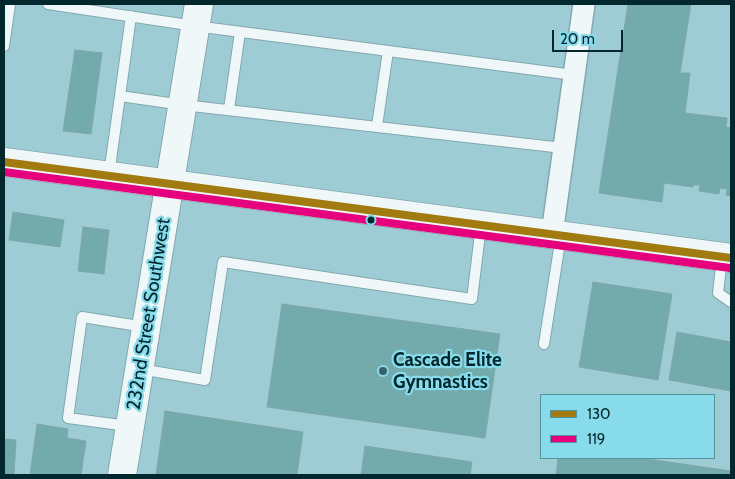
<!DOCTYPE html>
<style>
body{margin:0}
#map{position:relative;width:735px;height:479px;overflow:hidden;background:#9eccd4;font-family:Cabin,sans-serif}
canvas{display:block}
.frame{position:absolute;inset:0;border:5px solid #02282e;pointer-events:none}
.legend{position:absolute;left:540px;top:394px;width:175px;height:65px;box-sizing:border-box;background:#87dbeb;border:1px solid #52939f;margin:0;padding:6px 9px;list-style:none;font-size:15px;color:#02282e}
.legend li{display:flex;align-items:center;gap:10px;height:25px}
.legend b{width:25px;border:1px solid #52939f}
.scale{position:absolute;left:552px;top:30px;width:71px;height:22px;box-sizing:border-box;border:2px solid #02282e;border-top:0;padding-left:6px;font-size:15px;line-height:18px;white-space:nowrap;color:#02282e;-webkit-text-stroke:4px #87dbeb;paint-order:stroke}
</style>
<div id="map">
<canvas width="735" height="479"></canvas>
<div class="frame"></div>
<ul class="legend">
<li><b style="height:6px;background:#a17a10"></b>130</li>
<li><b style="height:6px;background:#e5007d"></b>119</li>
</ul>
<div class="scale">20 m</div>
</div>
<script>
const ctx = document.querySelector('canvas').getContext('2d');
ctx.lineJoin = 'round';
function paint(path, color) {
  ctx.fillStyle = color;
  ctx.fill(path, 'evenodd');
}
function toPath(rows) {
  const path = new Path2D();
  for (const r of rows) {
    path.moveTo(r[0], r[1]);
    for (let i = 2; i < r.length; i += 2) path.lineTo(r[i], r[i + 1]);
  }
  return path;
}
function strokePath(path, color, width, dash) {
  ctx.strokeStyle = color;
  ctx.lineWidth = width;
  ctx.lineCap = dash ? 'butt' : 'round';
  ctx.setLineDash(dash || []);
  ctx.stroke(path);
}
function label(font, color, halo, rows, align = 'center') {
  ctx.font = font + ' Cabin,sans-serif';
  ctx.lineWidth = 4.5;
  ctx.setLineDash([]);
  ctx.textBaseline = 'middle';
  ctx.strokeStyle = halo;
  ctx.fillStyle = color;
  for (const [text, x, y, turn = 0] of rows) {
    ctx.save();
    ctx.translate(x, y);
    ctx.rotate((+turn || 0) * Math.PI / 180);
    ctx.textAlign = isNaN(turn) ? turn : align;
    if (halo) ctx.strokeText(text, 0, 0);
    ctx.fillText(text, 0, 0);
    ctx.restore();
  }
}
const building = toPath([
 [628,4,691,4,680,73,690,73,685,113,727,118,726,127,731,128,731,196,726,195,727,189,720,188,719,194,699,191,700,185,693,185,693,187,664,183,662,202,599,193,628,4],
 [75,50,102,53,91,134,63,131,75,50],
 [13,212,64,220,60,247,9,240,13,212],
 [83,227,109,230,104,274,78,271,83,227],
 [593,282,672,294,658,380,579,367,593,282],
 [282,304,500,334,485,438,267,407,282,304],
 [677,332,731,342,731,391,669,380,677,332],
 [165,411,303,432,297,475,156,475,165,411],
 [37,424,68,429,67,438,86,441,81,475,30,475,37,424],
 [4,439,16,440,14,475,4,475,4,439],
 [365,446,472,462,470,475,361,475,365,446],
 [558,458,641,458,731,471,731,475,556,475,558,458]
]);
const lane = toPath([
 [48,4,195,26,574,75],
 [131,16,120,96,183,105,563,148],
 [4,46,10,4],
 [229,109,240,32],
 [377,126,388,51],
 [109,174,120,96],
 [722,258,718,293,731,302],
 [544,344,561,236],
 [140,369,205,380,223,262,472,299,481,226],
 [128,426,68,418,82,317,145,327]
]);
const street = toPath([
 [552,234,584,4]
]);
const secondary = toPath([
 [4,162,731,258],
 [122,475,199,4]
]);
const bus1 = toPath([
 [4,162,731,258]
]);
const bus2 = toPath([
 [4,172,730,268]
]);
const markers = [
 [371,220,4.5,"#02282e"],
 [383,371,5,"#396168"]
];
const streetNames = [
 ["232nd Street Southwest",149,314,-81]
];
const poiNames = [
 ["Cascade Elite",393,360],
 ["Gymnastics",393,382]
];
paint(building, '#73aaac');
strokePath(building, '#81a6a9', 1);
strokePath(lane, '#83a8af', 12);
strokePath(street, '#83a8af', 24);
strokePath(secondary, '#83a8af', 30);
strokePath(lane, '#f0f7f9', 10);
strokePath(street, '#f0f7f9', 21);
strokePath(secondary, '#f0f7f9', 28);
strokePath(bus1, '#a17a10', 8);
strokePath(bus2, '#e5007d', 8);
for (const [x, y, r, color] of markers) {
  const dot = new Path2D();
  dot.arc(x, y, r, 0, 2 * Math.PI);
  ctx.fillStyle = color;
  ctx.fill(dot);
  strokePath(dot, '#87dbeb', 2);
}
label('19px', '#02282e', '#87dbeb', streetNames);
label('bold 19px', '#02282e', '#87dbeb', poiNames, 'left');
</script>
